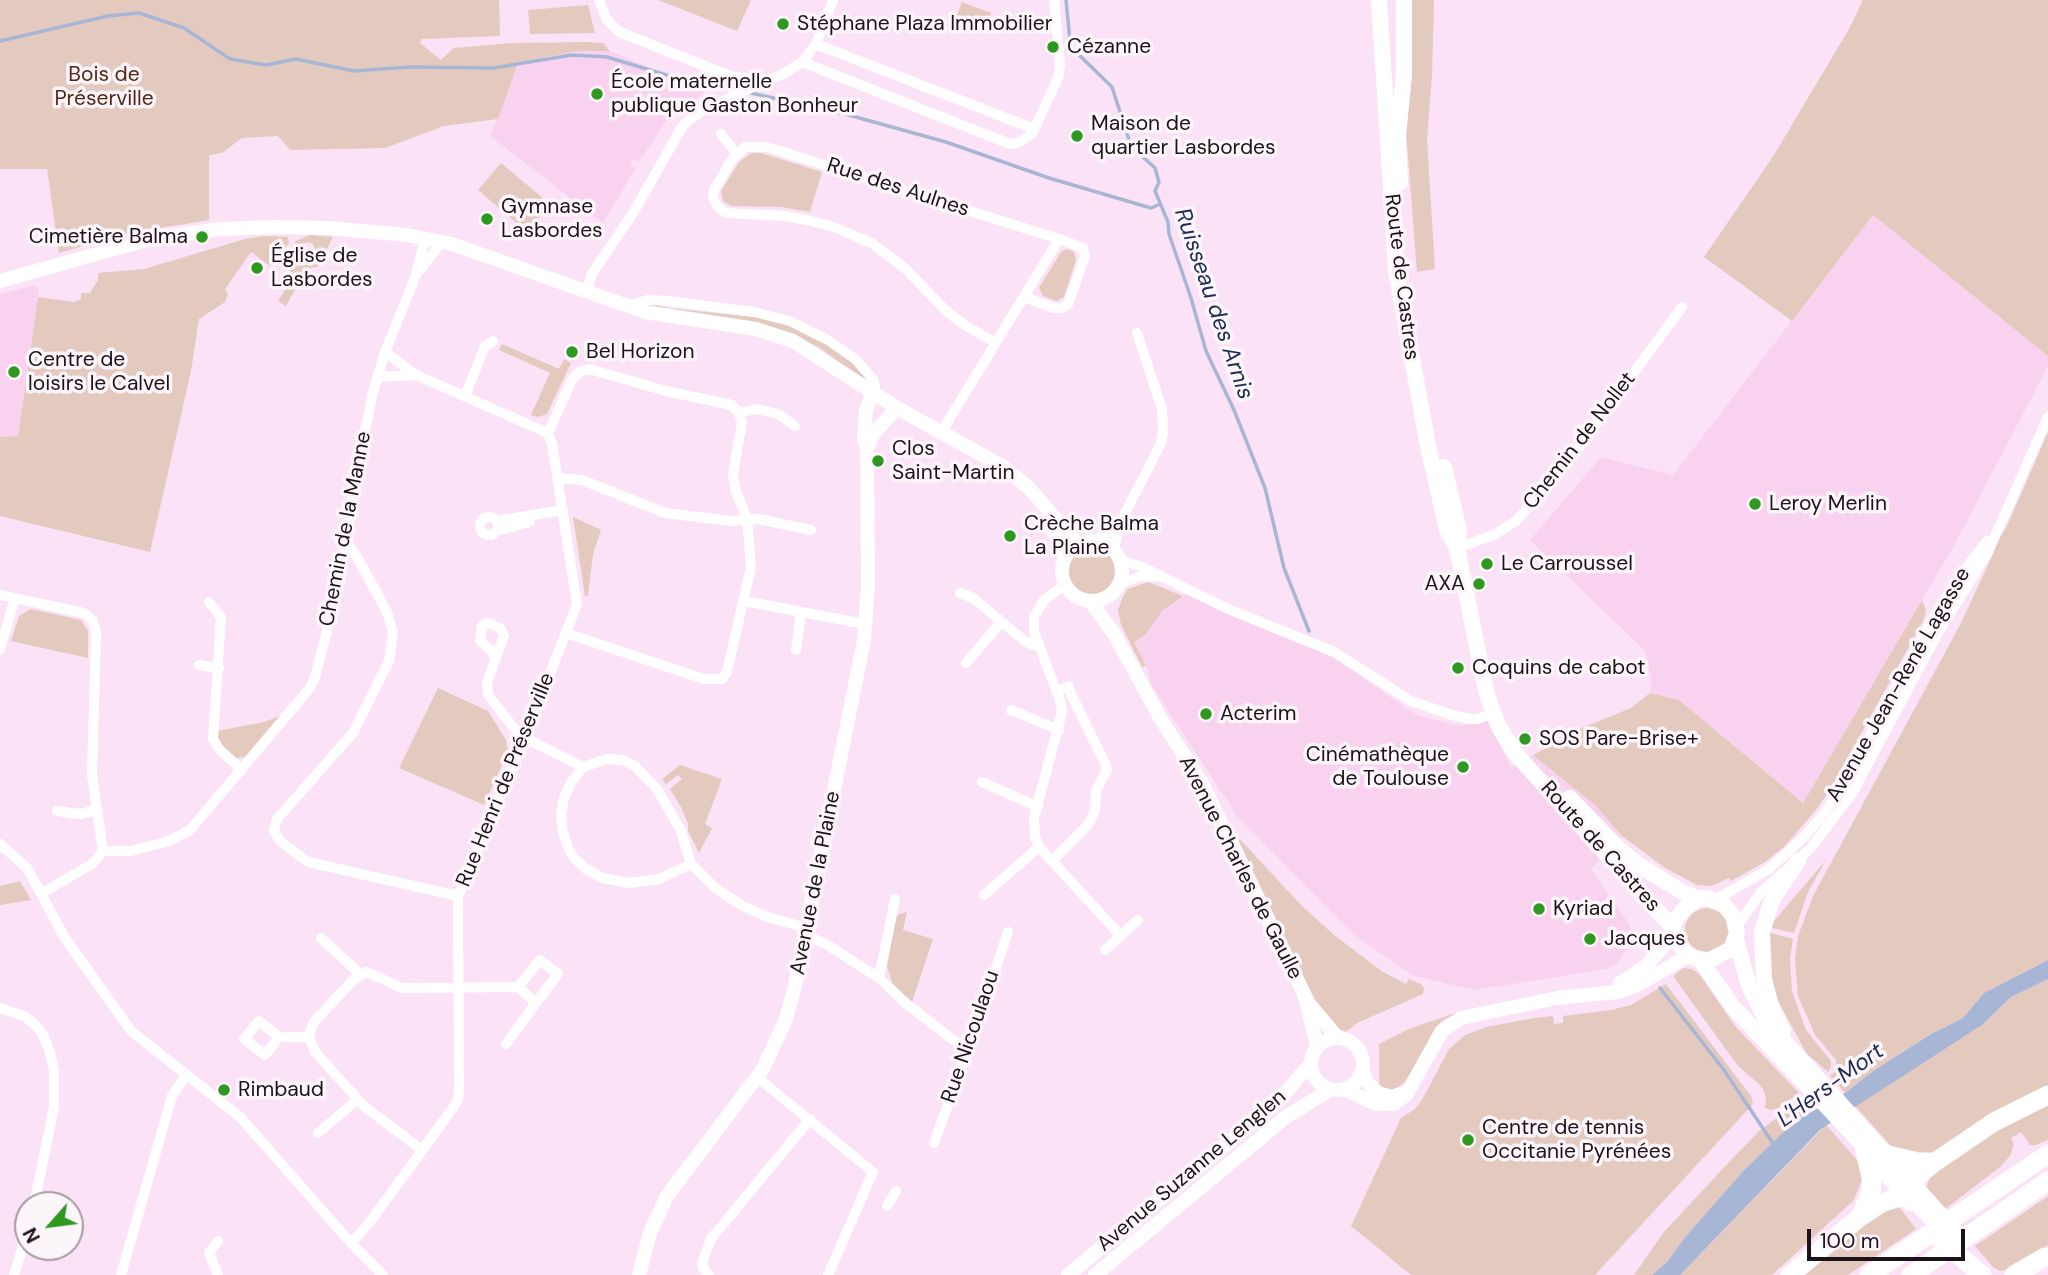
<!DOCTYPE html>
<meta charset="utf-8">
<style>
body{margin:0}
#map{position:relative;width:2048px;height:1275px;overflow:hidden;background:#fce2f6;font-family:"DM Sans",sans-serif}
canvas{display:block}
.north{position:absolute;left:14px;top:1191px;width:70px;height:70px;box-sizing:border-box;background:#fcf6fb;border:2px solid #a39ba1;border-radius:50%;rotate:242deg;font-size:19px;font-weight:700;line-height:28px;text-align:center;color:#1d121a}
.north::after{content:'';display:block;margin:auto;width:24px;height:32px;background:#2f9821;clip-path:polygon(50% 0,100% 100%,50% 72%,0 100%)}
.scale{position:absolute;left:1807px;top:1229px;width:158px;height:32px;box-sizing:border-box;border:4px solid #1d121a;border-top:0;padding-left:9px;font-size:21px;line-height:24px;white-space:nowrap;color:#1d121a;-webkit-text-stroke:5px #fcf6fb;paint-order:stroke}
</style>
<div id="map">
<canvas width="2048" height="1275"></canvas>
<div class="north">N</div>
<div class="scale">100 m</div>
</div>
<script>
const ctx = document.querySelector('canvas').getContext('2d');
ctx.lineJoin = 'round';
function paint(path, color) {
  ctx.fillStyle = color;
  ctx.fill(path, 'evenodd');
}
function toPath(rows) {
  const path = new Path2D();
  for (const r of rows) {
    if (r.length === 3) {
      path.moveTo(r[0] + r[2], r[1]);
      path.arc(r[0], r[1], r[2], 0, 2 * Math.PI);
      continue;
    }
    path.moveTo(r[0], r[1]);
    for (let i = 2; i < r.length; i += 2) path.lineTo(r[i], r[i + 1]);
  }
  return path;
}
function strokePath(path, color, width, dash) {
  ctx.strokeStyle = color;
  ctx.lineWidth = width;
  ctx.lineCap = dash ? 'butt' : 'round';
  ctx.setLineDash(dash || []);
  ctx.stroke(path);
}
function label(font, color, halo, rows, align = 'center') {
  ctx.font = font + ' "DM Sans",sans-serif';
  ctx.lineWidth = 7;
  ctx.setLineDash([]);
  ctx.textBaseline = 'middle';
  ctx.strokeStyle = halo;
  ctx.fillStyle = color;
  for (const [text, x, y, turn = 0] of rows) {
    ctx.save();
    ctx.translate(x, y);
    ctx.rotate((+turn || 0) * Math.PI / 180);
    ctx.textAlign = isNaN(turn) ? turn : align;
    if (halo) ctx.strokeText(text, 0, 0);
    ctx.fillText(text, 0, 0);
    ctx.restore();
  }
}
const built = toPath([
 [576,51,610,51,705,91,693,102,682,97,639,162,633,159,630,164,636,168,603,223,490,136,518,63],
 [1873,215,2048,356,2048,366,1956,542,1803,803,1679,700,1650,693,1651,677,1645,651,1530,540,1601,457,1673,475],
 [31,286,39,288,18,436,0,437,0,294],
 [1187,594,1310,641,1416,715,1460,726,1487,720,1511,767,1533,755,1569,783,1595,805,1622,836,1591,869,1629,924,1631,932,1626,952,1615,965,1605,969,1475,990,1414,976,1355,936,1237,816,1151,684,1146,665,1134,642,1146,634,1162,611]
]);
const green = toPath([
 [0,0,499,0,500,36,422,39,420,43,441,60,454,48,513,43,589,42,603,43,610,51,576,51,518,63,498,119,444,126,385,148,290,150,278,136,242,138,222,153,209,155,209,220,130,233,59,253,47,169,0,169],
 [658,0,751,0,737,31],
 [1412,0,1434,0,1432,77,1427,139,1435,269,1417,272,1406,132,1412,75],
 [1863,0,2048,0,2048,356,1873,215,1792,321,1704,257,1774,155,1849,29],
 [962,2,991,13,984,32,955,20],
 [588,5,595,33,530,34,528,10],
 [751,153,761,153,822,172,810,212,781,207,731,206,723,201,721,191,739,162],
 [501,163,550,204,527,232,478,190],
 [310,235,333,237,325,253,315,249,313,244,307,242,301,245,297,255,281,262,296,241],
 [264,236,288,237,289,243,270,266,251,252,225,289,228,294,225,302,199,319,191,371,150,552,0,516,0,437,18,436,38,297,74,302,81,299,81,293,90,293,98,280,98,273,144,269,245,239],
 [1067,249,1074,252,1076,260,1064,297,1056,301,1043,296,1039,288,1061,252],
 [316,252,324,256,318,267,311,268,304,273,286,306,278,301,294,276,283,264,301,256,309,258],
 [651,302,668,308,764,318,804,331,852,360,866,378,863,379,818,347,800,338,648,306,648,304],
 [502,344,559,369,564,359,571,363,547,414,538,417,531,415,550,373,499,350],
 [2048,432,2048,960,1984,993,1963,1018,1931,1034,1873,1071,1845,1093,1830,1076,1837,1070,1836,1060,1815,1035,1798,996,1795,959,1798,936,1813,896,1960,625,1994,552,1992,550,2007,526],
 [573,517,601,530,593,554,588,596,585,596],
 [1091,571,24],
 [1148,582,1183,596,1162,611,1146,634,1134,642,1146,665,1142,667,1121,625,1118,610,1123,596,1128,589],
 [1922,600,1926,610,1924,619,1832,787,1815,811,1785,846,1765,862,1731,881,1729,878,1711,886,1697,885,1665,868,1622,836,1595,805,1533,755,1584,727,1631,708,1650,693,1679,700,1803,803],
 [31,609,81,620,88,631,88,658,11,641,19,616],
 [438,688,488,711,506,740,508,752,484,805,399,768],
 [280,716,245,757,236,758,218,743,217,731,264,722],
 [680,765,722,779,705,824,712,828,699,853,688,831,688,824,681,807,670,789,682,779,678,775,666,784,662,779],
 [1236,835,1300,904,1334,935,1383,972,1406,984,1409,979,1421,984,1424,988,1423,994,1357,1023,1346,1032,1335,1027,1319,1006,1309,988],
 [1826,860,1808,892,1794,933,1772,928,1774,921],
 [20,881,31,900,0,905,0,886],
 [1707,930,22],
 [907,912,903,930,933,939,912,1002,892,983,887,966,896,918,899,914],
 [1768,932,1793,939,1790,958,1792,991,1806,1030,1831,1061,1831,1067,1828,1072,1807,1054,1778,1001,1775,1000,1770,981],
 [1683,968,1692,969,1700,975,1735,1026,1799,1093,1778,1109,1769,1110,1764,1107,1766,1104,1765,1094,1760,1085,1738,1066,1673,976],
 [2048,979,2048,1087,1939,1150,1922,1157,1891,1146,1855,1106,1982,1025,2011,997],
 [1666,984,1751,1096,1753,1104,1595,1275,1411,1275,1351,1226,1401,1118,1415,1109,1422,1100,1449,1049,1465,1035,1486,1027,1534,1018,1553,1016,1554,1024,1563,1023,1563,1016,1611,1010,1631,1005],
 [1459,1012,1443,1020,1435,1028,1407,1081,1393,1090,1379,1087,1379,1044,1411,1028],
 [1803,1098,1814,1109,1794,1122,1745,1169,1686,1236,1667,1262,1652,1275,1634,1275,1663,1233,1730,1161,1758,1132],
 [2048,1104,2048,1140,2036,1145,2030,1145,2021,1132,2011,1138,2014,1144,2010,1156,2000,1167,1944,1210,1926,1187,1932,1174,1993,1133],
 [1826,1125,1857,1160,1863,1177,1854,1200,1772,1275,1680,1275],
 [2048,1196,2048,1245,2016,1269,2000,1271,1993,1267,1975,1246],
 [1896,1207,1900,1208,1916,1229,1848,1275,1804,1275,1870,1218]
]);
const water = toPath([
 [2048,960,2048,979,2011,997,1982,1025,1821,1129,1680,1275,1652,1275,1667,1262,1686,1236,1745,1169,1794,1122,1845,1093,1873,1071,1931,1034,1963,1018,1984,993]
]);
const stream = toPath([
 [1066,0,1070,41],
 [0,41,108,16,139,13,184,28,230,59,266,65,296,59,354,71,409,67,493,68,572,55,607,57,706,87,740,90],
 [1073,49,1112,87,1131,146,1155,168,1159,182,1155,191,1168,222,1169,234,1191,298,1206,351,1234,410,1265,488,1284,568,1309,631],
 [751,93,845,114,946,142,1049,178,1151,208,1160,204],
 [1660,988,1724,1070,1774,1145]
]);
const street = toPath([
 [599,0,607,20,619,32,733,77,765,80],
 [816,44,1034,129],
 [802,62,1010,144,1018,143,1032,134,1058,78,1060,64,1054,0],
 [721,134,736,153],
 [420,270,442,242],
 [586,291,592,274,633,213,683,125,706,108,785,73,802,62,816,44,833,0],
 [626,306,648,300,668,301,754,312,790,321,828,340,855,359,873,379,875,386,872,393],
 [996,343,963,324,944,309,906,269,873,244,834,227,811,221,785,216,726,213,718,207,713,198,714,190,731,161,745,147,767,147,1059,239],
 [377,377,416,375],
 [465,396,485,346,493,341],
 [739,413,756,409,766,411,778,414,795,426],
 [548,433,572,380,579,372,589,369,666,391,732,405,739,413,742,422,733,474,736,492,747,518,751,567,727,672,722,679,704,679,566,633],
 [941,433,953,413,1059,239,1083,248,1085,256,1068,304,1062,308,1054,308,1024,297],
 [558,478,582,480,665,513,730,521,758,519,811,530],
 [489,526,9],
 [496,521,563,510],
 [496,531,530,522],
 [1091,542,1118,527],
 [345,545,349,546,357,557,387,612,393,632,389,661,353,733,277,819,274,831,280,841,308,862,458,896],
 [1457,548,1496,534,1517,520,1566,465,1682,307],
 [1114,552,1118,527,1161,443,1163,433,1162,409,1137,333],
 [1119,560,1140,566,1226,608,1334,652,1411,701,1452,715,1471,719,1478,719,1493,713],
 [1118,584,1142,576,1156,577],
 [1065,585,1044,600,1034,617,1034,632,1061,703,1062,712,1034,818,1035,837,1039,847,1052,861,1121,936],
 [960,593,973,598,1026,642,1033,645,1038,644],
 [0,595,84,613,93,621,96,633,92,775,103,851],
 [744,601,865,624],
 [209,602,221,617,213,739,219,749,242,770],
 [0,649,15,598],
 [796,650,801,612],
 [495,658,492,652,480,640,482,626,488,623,500,628,504,636,487,682,488,695,513,727,525,738,583,767],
 [966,663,1001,622],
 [199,665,219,668],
 [1011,710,1059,730],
 [607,759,622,760,635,766,657,789,681,831,691,864,659,879,629,883,603,878,586,869,575,859,569,850,563,833,561,816,564,798,572,781,583,767,607,759],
 [982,782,1038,807],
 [57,811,80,814,98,810],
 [0,844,27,868,65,938,131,1031,240,1117,351,1243,383,1275],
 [1052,861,1088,825,1095,810,1096,791,1107,770,1106,765,1070,692,1069,686,1057,691],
 [691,864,714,887,741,905,767,917,800,926,811,938,826,944,879,978,903,1001,953,1040,965,1045],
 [42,893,92,864,103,851,131,851,169,841,190,830,310,688,315,677,340,581,352,497,373,392,385,352,416,275,425,238],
 [984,895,1039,847],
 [1715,900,1769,869,1803,838,1823,815,1847,779,1929,625,1956,581,1987,541],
 [1737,927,1761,892,1810,849,1852,794,1938,633,1988,552,2048,417],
 [321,938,360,974],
 [1105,950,1138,920],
 [540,960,558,974,536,1003,518,987,540,960],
 [879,978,895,899],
 [0,1008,24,1016,33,1023,42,1033,49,1049,54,1070,54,1107,34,1205],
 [279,1037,265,1055,244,1039,259,1021,279,1037,309,1037],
 [506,1044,536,1003],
 [758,1078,873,1172,828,1275],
 [318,1133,357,1100],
 [934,1143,962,1066,965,1045,977,1025,1008,932],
 [422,1150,365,1107,315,1052,309,1037,313,1023,354,979,367,972,402,988,518,987],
 [887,1206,896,1191],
 [351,1243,370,1222,453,1108,458,1099,459,1088,458,896,525,738,577,604,552,444,548,433,416,375,385,352],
 [14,1275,28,1230],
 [121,1275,172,1096,186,1075],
 [218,1275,209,1253,218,1241],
 [709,1275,703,1268,702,1263,711,1239,810,1119]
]);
const secondary = toPath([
 [0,281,150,239,220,229,274,227,329,228,407,235,452,244,645,312,756,329,793,341,897,408,1002,466,1028,487,1078,544],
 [867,448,874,433,897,408],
 [1047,520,1067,555],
 [1092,571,30],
 [1090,601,1113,632,1162,721,1202,783,1305,996,1317,1046],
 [1620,983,1646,966,1675,933],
 [1311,1006,1338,1038],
 [1337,1064,26],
 [1362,1070,1368,1083,1378,1093,1392,1097,1400,1094],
 [1344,1089,1376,1104,1394,1104,1406,1095,1442,1031,1461,1018,1557,998,1618,992,1636,986,1688,956],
 [639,1275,650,1233,667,1196,763,1069,786,1019,794,990,864,640,868,586,867,449,864,438,866,411,872,393],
 [1068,1275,1277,1102,1311,1063],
 [1095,1275,1286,1117,1331,1089]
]);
const primary = toPath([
 [1379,0,1396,270,1428,446,1447,530,1457,548,1487,695,1499,727,1515,753,1673,928],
 [1400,183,1398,136,1404,73,1404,0],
 [1444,467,1459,530,1457,548],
 [1570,798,1619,849,1637,864,1679,890,1699,899],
 [1707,898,1724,905,1733,916,1737,933,1731,949,1708,961,1688,956,1682,948,1673,928,1676,919,1685,908,1699,899,1707,898],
 [1736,940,1749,986,1767,1022,1939,1213],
 [1701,961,1734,1008,1864,1146,1910,1203],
 [1783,1031,1771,1006,1764,979,1762,932,1772,900,1798,861]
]);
const highway = toPath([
 [1888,1155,1918,1162,1935,1162,1994,1122,2048,1095],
 [1904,1196,1918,1203,1936,1221,1953,1232],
 [1861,1215,1871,1192,1872,1182,1864,1146],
 [1941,1240,1982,1275],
 [1790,1275,1860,1217,1881,1203,1904,1196,1919,1175,1935,1162],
 [1869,1275,2048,1154],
 [1911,1275,2048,1181],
 [2014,1275,2045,1257]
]);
const markers = [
 [783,24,7,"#2f9821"],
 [1053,47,7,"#2f9821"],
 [597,94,7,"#2f9821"],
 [1077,136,7,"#2f9821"],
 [487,219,7,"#2f9821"],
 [202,237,7,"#2f9821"],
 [257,268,7,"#2f9821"],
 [572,352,7,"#2f9821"],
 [14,372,7,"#2f9821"],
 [878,461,7,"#2f9821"],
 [1755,504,7,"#2f9821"],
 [1010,536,7,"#2f9821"],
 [1487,564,7,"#2f9821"],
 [1479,584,7,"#2f9821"],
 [1458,668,7,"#2f9821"],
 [1206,714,7,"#2f9821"],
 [1525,739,7,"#2f9821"],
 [1463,767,7,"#2f9821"],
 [1539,909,7,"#2f9821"],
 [1590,939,7,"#2f9821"],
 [224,1090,7,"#2f9821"],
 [1468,1140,7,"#2f9821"]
];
const poiNames = [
 ["Stéphane Plaza Immobilier",797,24],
 ["Cézanne",1067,47],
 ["École maternelle",611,82],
 ["publique Gaston Bonheur",611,106],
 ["Maison de",1091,124],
 ["quartier Lasbordes",1091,148],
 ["Gymnase",501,207],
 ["Lasbordes",501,231],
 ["Cimetière Balma",188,237,"right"],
 ["Église de",271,256],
 ["Lasbordes",271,280],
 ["Bel Horizon",586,352],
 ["Centre de",28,360],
 ["loisirs le Calvel",28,384],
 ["Clos",892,449],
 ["Saint-Martin",892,473],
 ["Leroy Merlin",1769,504],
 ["Crèche Balma",1024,524],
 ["La Plaine",1024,548],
 ["Le Carroussel",1501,564],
 ["AXA",1465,584,"right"],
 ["Coquins de cabot",1472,668],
 ["Acterim",1220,714],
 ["SOS Pare-Brise+",1539,739],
 ["Cinémathèque",1449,755,"right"],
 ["de Toulouse",1449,779,"right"],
 ["Kyriad",1553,909],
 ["Jacques",1604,939],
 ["Rimbaud",238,1090],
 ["Centre de tennis",1482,1128],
 ["Occitanie Pyrénées",1482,1152]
];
const parkNames = [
 ["Bois de",104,75],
 ["Préserville",104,99]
];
const streetNames = [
 ["Rue des Aulnes",898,188,18],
 ["Route de Castres",1401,277,83],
 ["Chemin de Nollet",1580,441,-52],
 ["Chemin de la Manne",346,529,-79],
 ["Avenue Jean-René Lagasse",1899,685,-60],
 ["Rue Henri de Préserville",506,780,-68],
 ["Route de Castres",1600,847,48],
 ["Avenue Charles de Gaulle",1240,868,63],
 ["Avenue de la Plaine",816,883,-79],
 ["Rue Nicoulaou",971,1037,-71],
 ["Avenue Suzanne Lenglen",1192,1171,-40]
];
const waterNames = [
 ["Ruisseau des Arnis",1213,304,71],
 ["L'Hers-Mort",1831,1086,-36]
];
paint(built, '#f9d2f0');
paint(green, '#e4c9bf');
paint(water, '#a8b6d5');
strokePath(stream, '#a8b6d5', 3.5);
strokePath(street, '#fff', 10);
strokePath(secondary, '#fff', 14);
strokePath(primary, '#fff', 16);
strokePath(highway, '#fff', 19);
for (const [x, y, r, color] of markers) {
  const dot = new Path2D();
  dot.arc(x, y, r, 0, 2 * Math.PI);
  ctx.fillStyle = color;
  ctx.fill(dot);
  strokePath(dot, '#fcf6fb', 2.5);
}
label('21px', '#1d121a', '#fcf6fb', poiNames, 'left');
label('21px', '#552512', '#fcf6fb', parkNames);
label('21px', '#1d121a', '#fcf6fb', streetNames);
label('italic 23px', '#1d2c56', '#fcf6fb', waterNames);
</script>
